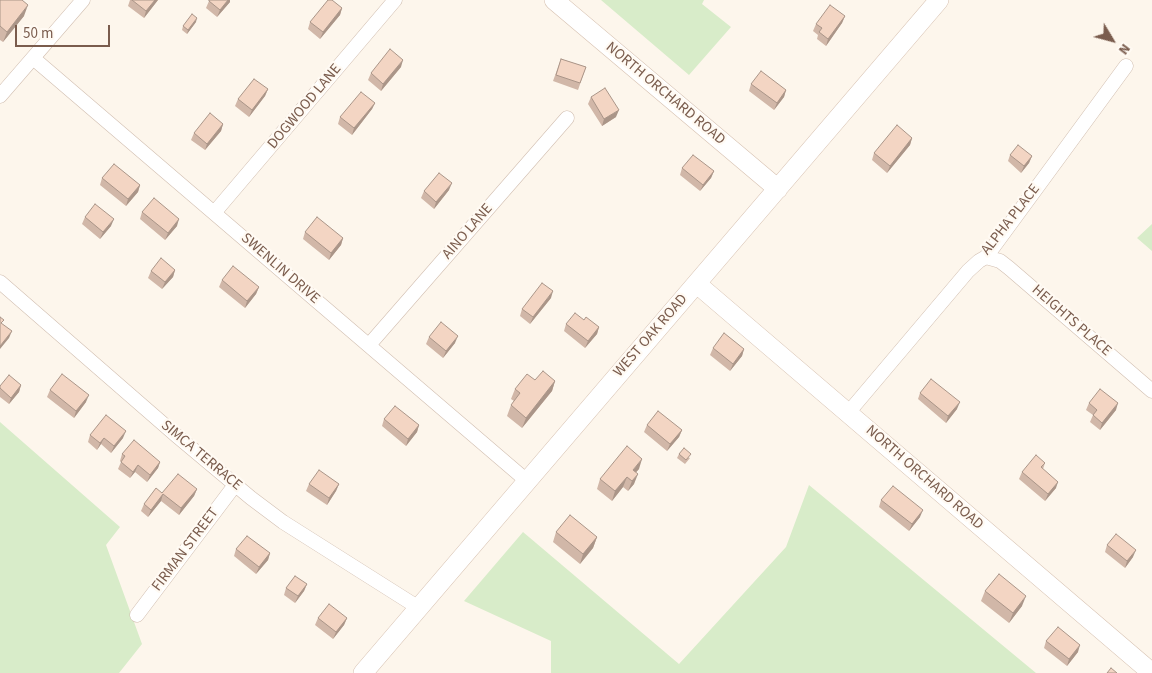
<!DOCTYPE html>
<style>
body{margin:0}
#map{position:relative;width:1152px;height:673px;overflow:hidden;background:#fdf6ec;font-family:"Source Sans 3",sans-serif}
canvas{display:block}
.north{position:absolute;left:1087px;top:15px;width:50px;height:50px;-webkit-text-stroke:4px #fffaf3;paint-order:stroke;rotate:127deg;font-size:14px;font-weight:700;line-height:20px;text-align:center;color:#7a5c4d}
.north::after{content:'';display:block;margin:auto;width:18px;height:22px;background:#7a5c4d;clip-path:polygon(50% 0,100% 100%,50% 72%,0 100%)}
.scale{position:absolute;left:15px;top:25px;width:95px;height:22px;box-sizing:border-box;border:2px solid #7a5c4d;border-top:0;padding-left:6px;font-size:15px;line-height:18px;white-space:nowrap;color:#7a5c4d;-webkit-text-stroke:4px #fffaf3;paint-order:stroke}
</style>
<div id="map">
<canvas width="1152" height="673"></canvas>
<div class="north">N</div>
<div class="scale">50 m</div>
</div>
<script>
const ctx = document.querySelector('canvas').getContext('2d');
ctx.lineJoin = 'round';
function paint(path, color) {
  ctx.fillStyle = color;
  ctx.fill(path, 'evenodd');
}
function toPath(rows) {
  const path = new Path2D();
  for (const r of rows) {
    path.moveTo(r[0], r[1]);
    for (let i = 2; i < r.length; i += 2) path.lineTo(r[i], r[i + 1]);
  }
  return path;
}
function strokePath(path, color, width, dash) {
  ctx.strokeStyle = color;
  ctx.lineWidth = width;
  ctx.lineCap = dash ? 'butt' : 'round';
  ctx.setLineDash(dash || []);
  ctx.stroke(path);
}
function label(font, color, halo, rows, align = 'center') {
  ctx.font = font + ' "Source Sans 3",sans-serif';
  ctx.lineWidth = 4.5;
  ctx.setLineDash([]);
  ctx.textBaseline = 'middle';
  ctx.strokeStyle = halo;
  ctx.fillStyle = color;
  for (const [text, x, y, turn = 0] of rows) {
    ctx.save();
    ctx.translate(x, y);
    ctx.rotate((+turn || 0) * Math.PI / 180);
    ctx.textAlign = isNaN(turn) ? turn : align;
    if (halo) ctx.strokeText(text, 0, 0);
    ctx.fillText(text, 0, 0);
    ctx.restore();
  }
}
const green = toPath([
 [601,0,704,0,702,4,731,27,689,75],
 [1152,224,1152,251,1137,238],
 [0,422,120,527,106,545,142,644,119,673,0,673],
 [809,485,1036,673,551,673,551,641,464,601,523,532,679,664,786,547]
]);
const street = toPath([
 [33,58,527,481],
 [0,96,83,0],
 [214,213,395,0],
 [986,257,1000,261,1009,268,1152,391],
 [0,282,177,436,251,498,283,522,419,608],
 [369,345,567,118],
 [848,413,968,271,979,261,986,257,1126,66],
 [137,615,235,485]
]);
const secondary = toPath([
 [554,0,778,189],
 [697,284,1152,673],
 [363,673,939,0]
]);
const wall = toPath([
 [0,0,24,16,3,42,0,40],
 [130,0,158,0,144,18,128,6],
 [209,1,230,2,217,17,206,8],
 [342,8,340,15,320,39,308,29,310,22],
 [845,16,842,23,826,46,817,39,818,35,813,31,816,24],
 [196,22,187,34,182,30,183,26],
 [561,59,586,67,578,90,553,81],
 [401,67,381,91,368,80,371,73],
 [751,84,786,90,784,97,774,110,749,91],
 [268,89,265,96,249,117,235,106,238,99],
 [591,97,616,117,602,126,588,104],
 [375,103,372,109,352,135,338,124,340,117],
 [223,124,221,131,205,150,191,140,194,133],
 [912,138,910,145,887,173,872,160,874,153],
 [1010,155,1032,156,1029,163,1021,173,1008,161],
 [682,168,714,171,711,178,700,191,680,175],
 [102,178,140,185,138,192,126,206,100,185],
 [449,190,434,209,421,198,424,191],
 [142,212,177,226,165,240,140,219],
 [85,217,111,226,100,239,82,224],
 [305,232,343,238,341,245,329,260,303,239],
 [175,270,173,277,162,289,148,278,151,271],
 [222,280,259,287,256,294,245,308,219,287],
 [551,298,530,324,520,316,522,309],
 [584,320,599,327,597,334,585,348,564,331,566,324],
 [429,337,455,343,443,358,426,344],
 [713,348,744,349,742,356,730,371,710,355],
 [535,380,555,381,552,391,522,428,507,416,511,405,514,401,511,399,515,389],
 [21,385,19,392,9,404,0,397,0,386],
 [50,390,86,402,74,418,47,397],
 [920,393,957,409,946,423,918,399],
 [1089,403,1116,410,1100,430,1090,422,1093,415,1086,410],
 [384,419,419,425,417,432,406,446,382,426],
 [647,425,682,430,679,437,667,451,644,432],
 [90,435,123,438,111,453,101,444,97,450,88,442],
 [122,454,160,462,158,468,147,482,135,472,130,478,118,469,121,462,120,461],
 [679,454,690,458,685,464,677,458],
 [1045,463,1043,469,1056,488,1045,501,1019,479,1022,472],
 [639,469,636,472,634,484,628,491,623,487,612,501,597,489,600,479],
 [309,484,339,484,336,491,327,505,306,491],
 [197,489,194,496,179,515,161,501,148,517,141,511,144,504,162,493],
 [881,500,920,517,909,531,879,507],
 [556,532,597,537,593,548,580,564,553,542],
 [1107,545,1133,557,1125,568,1105,552],
 [236,549,270,553,268,560,256,574,234,556],
 [307,584,304,591,295,603,284,595,286,588],
 [985,591,1022,606,1009,623,981,601],
 [318,618,347,618,344,625,333,639,315,625],
 [1046,641,1078,652,1067,666,1044,648]
]);
const shadedWall = toPath([
 [155,0,158,0,144,18,146,11],
 [228,0,230,0,230,2,217,17,220,10],
 [28,5,24,16,3,42,7,32],
 [342,8,340,15,320,39,323,32],
 [845,16,842,23,826,46,828,39],
 [197,18,196,22,187,34,188,30],
 [403,60,401,67,381,91,383,84],
 [268,89,265,96,249,117,252,110],
 [786,90,784,97,774,110,777,103],
 [375,103,372,109,352,135,354,128],
 [619,110,616,117,602,126,604,119],
 [223,124,221,131,205,150,207,144],
 [912,138,910,145,887,173,890,166],
 [1032,156,1029,163,1021,173,1024,166],
 [714,171,711,178,700,191,703,185],
 [452,183,449,190,434,209,436,202],
 [140,185,138,192,126,206,128,199],
 [114,219,111,226,100,239,103,232],
 [179,219,177,226,165,240,168,233],
 [343,238,341,245,329,260,331,253],
 [175,270,173,277,162,289,165,282],
 [259,287,256,294,245,308,247,301],
 [553,291,551,298,530,324,533,317],
 [599,327,597,334,585,348,588,341],
 [12,331,9,338,0,349,0,346],
 [458,336,455,343,443,358,446,351],
 [744,349,742,356,730,371,733,364],
 [555,381,552,391,522,428,526,418],
 [21,385,19,392,9,404,11,398],
 [89,395,86,402,74,418,76,411],
 [960,402,957,409,946,423,948,416],
 [1118,403,1116,410,1100,430,1102,423],
 [419,425,417,432,406,446,408,439],
 [682,430,679,437,667,451,670,444],
 [126,431,123,438,111,453,114,446],
 [104,438,101,444,97,450,100,443],
 [642,459,639,469,629,480,633,470],
 [160,462,158,468,147,482,150,475],
 [138,465,135,472,130,478,133,472],
 [638,474,634,484,628,491,632,481],
 [627,477,623,487,612,501,615,491],
 [1058,482,1056,488,1045,501,1048,494],
 [339,484,336,491,327,505,329,498],
 [197,489,194,496,179,515,181,508],
 [163,494,161,501,148,517,151,510],
 [923,510,920,517,909,531,912,524],
 [597,537,593,548,580,564,583,554],
 [1136,550,1133,557,1125,568,1127,561],
 [270,553,268,560,256,574,259,567],
 [307,584,304,591,295,603,298,596],
 [1026,596,1022,606,1009,623,1013,613],
 [347,618,344,625,333,639,336,632],
 [1080,645,1078,652,1067,666,1069,659]
]);
const building = toPath([
 [0,0,22,0,28,5,7,32,0,26,0,0],
 [132,0,155,0,146,11,132,0],
 [209,0,228,0,220,10,209,1,209,0],
 [328,0,332,0,342,8,323,32,310,22,328,0],
 [830,5,845,16,828,39,819,32,822,28,816,24,830,5],
 [192,14,197,18,188,30,183,26,192,14],
 [390,49,403,60,383,84,371,73,390,49],
 [561,59,586,67,580,83,556,75,561,59],
 [761,71,786,90,777,103,751,84,761,71],
 [254,79,268,89,252,110,238,99,254,79],
 [605,88,619,110,604,119,591,97,605,88],
 [361,92,375,103,354,128,340,117,361,92],
 [210,113,223,124,207,144,194,133,210,113],
 [897,125,912,138,890,166,874,153,897,125],
 [1018,145,1032,156,1024,166,1010,155,1018,145],
 [693,155,714,171,703,185,682,168,693,155],
 [114,164,140,185,128,199,102,178,114,164],
 [439,173,452,183,436,202,424,191,439,173],
 [154,198,179,219,168,233,142,212,154,198],
 [95,204,114,219,103,232,85,217,95,204],
 [317,217,343,238,331,253,305,232,317,217],
 [161,258,175,270,165,282,151,271,161,258],
 [233,266,259,287,247,301,222,280,233,266],
 [542,283,553,291,533,317,522,309,542,283],
 [575,313,584,320,586,317,599,327,588,341,566,324,575,313],
 [0,317,4,320,1,323,12,331,0,346,0,317],
 [441,322,458,336,446,351,429,337,441,322],
 [724,333,744,349,733,364,713,348,724,333],
 [543,371,555,381,526,418,511,405,520,393,515,389,527,374,535,380,543,371],
 [62,374,89,395,76,411,50,390,62,374],
 [9,375,21,385,11,398,0,388,0,386,9,375],
 [931,379,960,402,948,416,920,393,931,379],
 [1100,389,1118,403,1102,423,1093,415,1097,410,1089,403,1100,389],
 [395,406,419,425,408,439,384,419,395,406],
 [658,411,682,430,670,444,647,425,658,411],
 [106,415,126,431,114,446,104,438,100,443,90,435,106,415],
 [134,440,160,462,150,475,138,465,133,472,121,462,125,456,122,454,134,440],
 [627,446,642,459,633,470,638,474,632,481,627,477,615,491,600,479,627,446],
 [684,448,691,454,686,460,679,454,684,448],
 [1036,455,1045,463,1041,467,1058,482,1048,494,1022,472,1036,455],
 [319,470,339,484,329,498,309,484,319,470],
 [178,474,197,489,181,508,163,494,151,510,144,504,156,488,162,493,178,474],
 [893,486,923,510,912,524,881,500,893,486],
 [570,515,597,537,583,554,556,532,570,515],
 [1116,534,1136,550,1127,561,1107,545,1116,534],
 [247,536,270,553,259,567,236,549,247,536],
 [999,574,1026,596,1013,613,985,591,999,574],
 [295,576,307,584,298,596,286,588,295,576],
 [329,604,347,618,336,632,318,618,329,604],
 [1058,627,1080,645,1069,659,1046,641,1058,627],
 [1111,668,1117,673,1107,673,1111,668]
]);
const streetNames = [
 ["NORTH ORCHARD ROAD",665,94,40],
 ["DOGWOOD LANE",305,107,-50],
 ["ALPHA PLACE",1011,220,-52],
 ["AINO LANE",468,232,-49],
 ["SWENLIN DRIVE",280,269,41],
 ["HEIGHTS PLACE",1071,321,41],
 ["WEST OAK ROAD",651,336,-49],
 ["SIMCA TERRACE",201,456,40],
 ["NORTH ORCHARD ROAD",924,478,41],
 ["FIRMAN STREET",186,550,-53]
];
paint(green, '#d8ecc9');
strokePath(street, '#d1beb0', 15);
strokePath(secondary, '#d6c0b0', 20);
strokePath(street, '#fff', 14);
strokePath(secondary, '#fff', 19);
paint(wall, '#d1b7a8');
paint(shadedWall, '#aa9588');
paint(building, '#f3d5c3');
strokePath(building, '#aa9588', 1);
label('15px', '#7a5c4d', '#fffaf3', streetNames);
</script>
